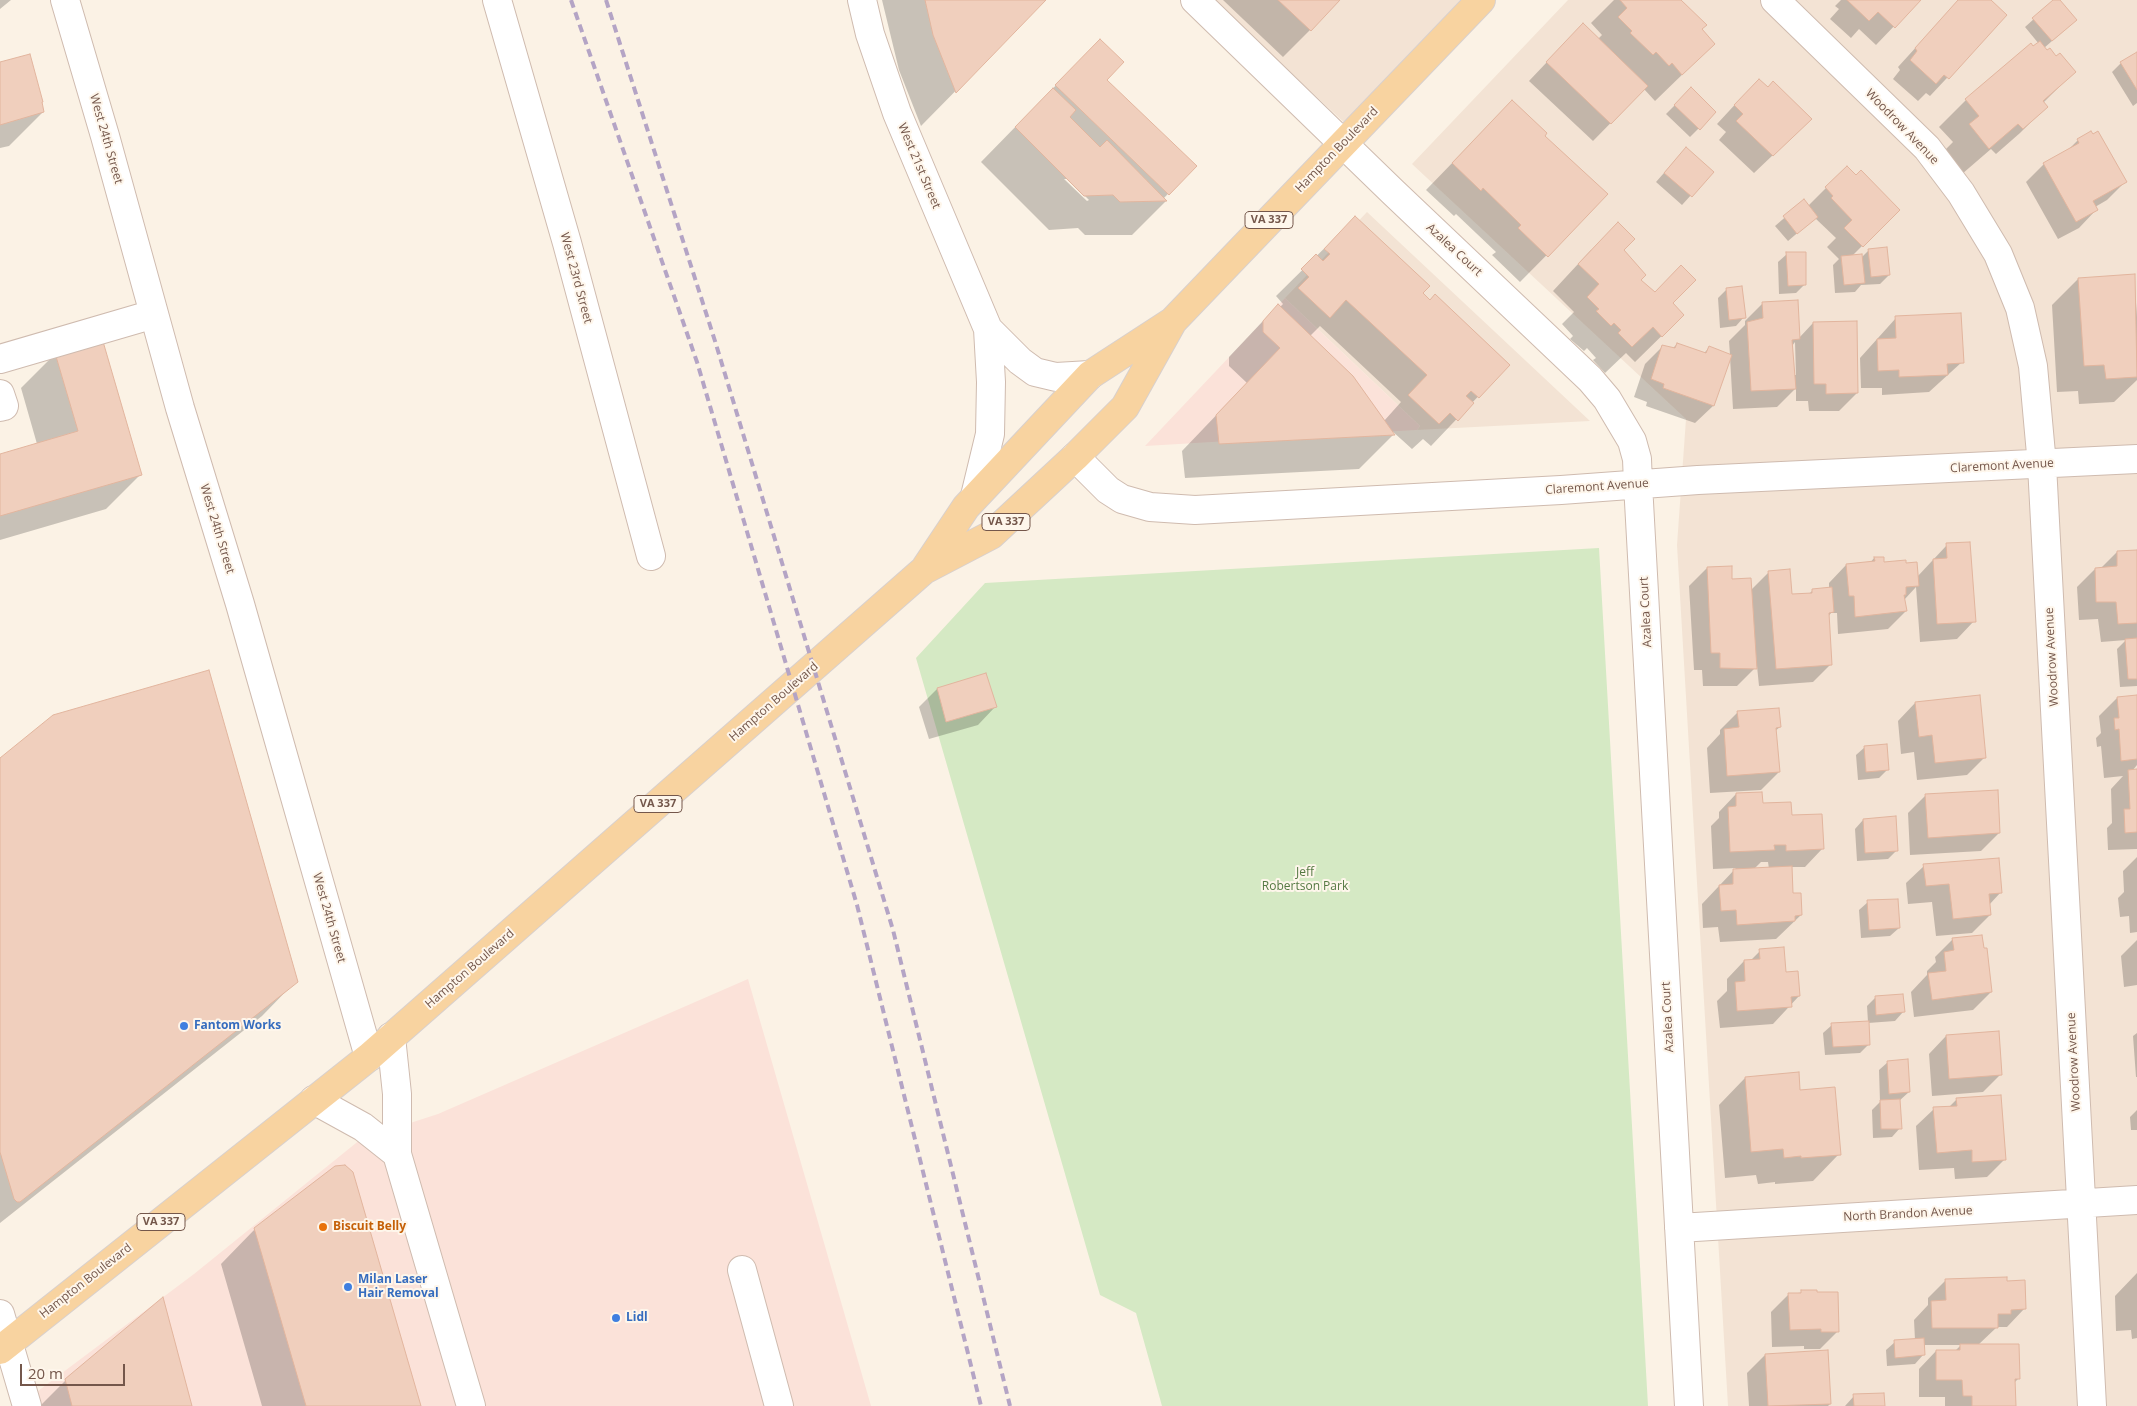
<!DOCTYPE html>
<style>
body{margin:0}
#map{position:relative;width:2137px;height:1406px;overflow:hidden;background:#fbf2e5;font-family:"Open Sans",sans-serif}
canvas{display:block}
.scale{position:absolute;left:20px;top:1364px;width:105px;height:22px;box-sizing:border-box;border:2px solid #74574b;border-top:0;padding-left:6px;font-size:15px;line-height:18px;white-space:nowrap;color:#74574b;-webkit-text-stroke:4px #fef6eb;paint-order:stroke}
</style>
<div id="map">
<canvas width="2137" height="1406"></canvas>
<div class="scale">20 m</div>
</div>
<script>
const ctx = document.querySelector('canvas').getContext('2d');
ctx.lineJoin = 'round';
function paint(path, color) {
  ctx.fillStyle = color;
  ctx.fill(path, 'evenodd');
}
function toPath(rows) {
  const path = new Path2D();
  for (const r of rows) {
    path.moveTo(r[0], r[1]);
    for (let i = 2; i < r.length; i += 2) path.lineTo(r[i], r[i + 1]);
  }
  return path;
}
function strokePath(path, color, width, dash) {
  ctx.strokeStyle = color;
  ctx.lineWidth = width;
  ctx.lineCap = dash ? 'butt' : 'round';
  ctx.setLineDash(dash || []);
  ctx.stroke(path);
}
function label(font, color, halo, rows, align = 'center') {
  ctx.font = font + ' "Open Sans",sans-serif';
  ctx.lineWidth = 4;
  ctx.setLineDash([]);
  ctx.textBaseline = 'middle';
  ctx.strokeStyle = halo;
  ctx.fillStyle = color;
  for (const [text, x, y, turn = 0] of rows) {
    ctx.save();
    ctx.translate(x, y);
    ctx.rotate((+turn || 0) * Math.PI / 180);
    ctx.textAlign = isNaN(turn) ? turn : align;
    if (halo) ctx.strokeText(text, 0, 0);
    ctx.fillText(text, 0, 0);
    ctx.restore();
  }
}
const residential = toPath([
 [1213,0,1471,0,1349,127],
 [1568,0,2137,0,2137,1406,1728,1406,1677,545,1686,419,1412,164],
 [1367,212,1590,421,1417,430,1420,426,1285,298]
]);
const commercial = toPath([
 [1285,298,1420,426,1417,430,1145,446],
 [748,979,871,1406,18,1406,194,1274,361,1139,438,1114]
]);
const green = toPath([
 [1599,548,1648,1406,1162,1406,1136,1313,1100,1295,916,658,985,583]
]);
const shadow = toPath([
 [0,0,11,0,0,9],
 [882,0,1045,0,921,126,899,70],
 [1223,0,1340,0,1283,57],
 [1614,0,1679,0,1701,30,1687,70,1655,101,1644,89,1593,141,1529,81,1565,43,1598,39,1602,35,1591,23],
 [1841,0,1919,0,1876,45,1859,29,1851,38,1830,19,1839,9,1835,6],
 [1959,0,1989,0,2006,15,1930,96,1926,93,1918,101,1893,79,1900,70,1898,67],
 [2055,0,2058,0,2067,28,2044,48,2074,72,2043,103,2046,107,2020,133,1996,154,1991,149,1962,174,1943,152,1953,142,1939,127,1966,100,2030,45,2033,48,2039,44,2025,27],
 [2137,53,2137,103,2133,106,2112,72,2121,63],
 [0,63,41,103,43,112,9,146,0,148],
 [1066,75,1106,80,1195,166,1163,199,1166,201,1132,235,1085,235,1078,228,1049,230,981,162],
 [1064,179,1068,179,1089,200,1087,201],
 [1691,89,1715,112,1690,137,1666,114],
 [1768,89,1793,136,1754,173,1719,140,1726,132,1717,124,1741,98],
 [1486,128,1543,136,1607,194,1520,282,1492,255,1496,252,1456,214,1454,216,1426,190],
 [2078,140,2125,182,2107,200,2095,207,2096,210,2079,228,2058,239,2026,182,2044,164,2066,152],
 [1678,157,1712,172,1682,205,1656,182],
 [1826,188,1898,210,1852,256,1861,258,1869,250,1889,275,1880,284,1861,285,1855,292,1835,293,1833,265,1839,259,1827,247,1836,238,1815,218,1788,241,1775,226,1804,201,1808,206],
 [1355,218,1421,293,1508,365,1431,446,1423,439,1412,449,1391,430,1393,435,1359,469,1185,478,1182,451,1247,383,1229,366,1229,357,1278,305,1280,307,1283,304,1276,296],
 [1320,326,1401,402,1384,421,1310,336],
 [1591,250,1622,250,1639,280,1654,293,1671,303,1683,315,1635,362,1626,353,1605,373,1593,360,1596,358,1587,348,1584,351,1570,339,1573,336,1562,324,1574,312,1553,291],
 [1787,254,1805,284,1796,293,1779,294,1778,262],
 [2134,275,2137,317,2137,380,2114,402,2079,404,2078,391,2057,392,2052,305,2078,279],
 [1727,289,1744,317,1736,326,1720,328,1718,298],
 [1763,303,1799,338,1813,323,1857,393,1839,411,1809,411,1808,401,1796,401,1796,388,1777,407,1733,409,1730,357,1713,406,1695,423,1646,406,1647,402,1634,397,1645,364,1663,346,1672,349,1677,344,1704,353,1709,348,1730,355,1729,341,1745,325,1745,321],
 [1795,342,1796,375,1794,375,1792,346],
 [1896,318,1962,362,1929,392,1882,395,1882,388,1861,388,1860,358],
 [55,354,141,474,106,509,0,540,0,455,37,444,21,388],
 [1947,545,1974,621,1957,639,1920,642,1916,587,1904,600,1906,611,1888,629,1838,634,1837,613,1831,613,1828,617,1831,664,1813,682,1759,686,1757,666,1737,686,1703,686,1702,670,1694,670,1689,586,1707,568,1731,567,1731,580,1751,590,1769,572,1791,596,1809,594,1813,590,1829,588,1829,583,1846,565,1870,563,1874,558,1917,577],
 [2137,551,2137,686,2120,687,2117,649,2126,640,2101,642,2098,619,2079,620,2077,587,2095,569,2100,569,2117,552],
 [937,689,995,707,978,725,929,739,919,707],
 [2137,696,2137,765,2132,771,2137,770,2137,849,2108,850,2107,828,2112,823,2111,789,2123,776,2104,778,2101,746,2097,747,2096,738,2101,733,2099,716,2117,698],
 [1915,703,1985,757,1967,775,1917,780,1914,752,1901,754,1898,721],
 [1738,712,1780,727,1775,731,1779,772,1761,790,1710,793,1707,748,1720,734,1720,730],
 [1865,747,1888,769,1879,778,1858,780,1856,755],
 [0,760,296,981,262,1016,0,1223],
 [1736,794,1790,816,1822,849,1805,867,1791,867,1792,895,1801,915,1776,939,1720,942,1718,927,1703,928,1702,904,1736,868,1713,869,1711,826,1719,818,1719,812],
 [1761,862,1768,862,1769,869,1753,870],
 [1926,795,1999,833,1981,851,1910,855,1908,813],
 [1863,820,1897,850,1888,859,1857,861,1855,829],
 [2137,857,2137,932,2130,933,2129,916,2120,917,2118,898,2124,892,2123,871],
 [1924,866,2001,892,1989,905,1990,915,1972,933,1936,936,1932,902,1908,904,1906,883],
 [1868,902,1899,928,1890,936,1861,938,1859,910],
 [1953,939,1991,992,1973,1010,1914,1017,1911,992,1927,975,1927,971,1936,962,1935,957],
 [2137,940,2137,985,2124,987,2121,956],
 [1760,951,1785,973,1799,996,1773,1024,1720,1028,1717,1001,1727,991,1727,979,1744,961,1750,961],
 [1875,998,1903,1012,1895,1021,1868,1023,1869,1044,1860,1053,1825,1055,1823,1033,1832,1025,1868,1022,1867,1006],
 [2137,1033,2137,1077,2136,1077,2133,1036],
 [1946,1036,2001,1074,1983,1092,1932,1096,1929,1054],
 [1888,1062,1909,1092,1899,1101,1900,1128,1892,1137,1873,1138,1872,1110,1880,1102,1879,1070],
 [1745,1078,1799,1091,1839,1154,1813,1181,1775,1184,1775,1182,1758,1184,1756,1175,1725,1178,1719,1105],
 [1957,1099,2005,1159,1987,1177,1955,1179,1954,1168,1919,1170,1916,1126,1934,1109,1948,1108],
 [2137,1110,2137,1130,2131,1130,2130,1117],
 [255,1229,420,1406,262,1406,221,1264],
 [2137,1273,2137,1338,2132,1339,2131,1330,2116,1331,2115,1296],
 [1946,1280,2006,1282,2024,1309,2007,1327,1997,1327,1978,1345,2018,1379,2014,1383,2015,1406,1945,1406,1945,1397,1919,1397,1919,1369,1936,1351,1955,1351,1961,1345,1923,1345,1923,1355,1915,1364,1887,1366,1886,1350,1895,1342,1915,1340,1914,1320,1928,1305,1928,1298],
 [1815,1291,1838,1331,1820,1349,1804,1349,1804,1346,1772,1347,1771,1312,1789,1294],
 [1765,1355,1830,1404,1828,1406,1749,1406,1747,1373],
 [66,1380,191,1406,40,1406],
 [1854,1396,1884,1406,1845,1406]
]);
const building = toPath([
 [925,0,1046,0,956,93,933,35,925,0],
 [1278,0,1340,0,1311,31,1278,0],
 [1620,0,1681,0,1707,25,1702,29,1715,44,1682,75,1672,63,1669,66,1656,52,1653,55,1630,33,1632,31,1618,17,1627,8,1620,0],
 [1847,0,1921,0,1895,28,1878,12,1869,21,1847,0],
 [1958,0,1991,0,2007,15,1949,79,1944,75,1936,84,1910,60,1917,51,1915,48,1958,0],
 [2053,0,2060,0,2077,20,2052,41,2032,18,2053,0],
 [1583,23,1648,86,1611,124,1546,62,1583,23],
 [1100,39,1124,62,1107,80,1197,166,1169,195,1055,85,1100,39],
 [2040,41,2047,50,2050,48,2056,56,2060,53,2076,72,2043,101,2048,107,2023,129,2018,124,1989,149,1969,124,1979,116,1965,99,2031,43,2033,46,2040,41],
 [2137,52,2137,90,2120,62,2137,52],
 [30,54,43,102,42,102,44,112,0,125,0,62,30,54],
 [1759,79,1768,87,1773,81,1812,119,1773,156,1736,121,1743,114,1734,105,1759,79],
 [1691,87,1716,112,1700,130,1674,105,1691,87],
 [1053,88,1076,110,1070,117,1100,147,1107,140,1167,201,1120,202,1113,195,1084,196,1015,127,1053,88],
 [1512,100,1547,133,1545,136,1608,194,1548,257,1518,228,1521,225,1483,188,1481,191,1452,163,1512,100],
 [2091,131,2093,134,2098,131,2127,182,2093,201,2098,210,2076,222,2043,163,2079,143,2077,139,2091,131],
 [1686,147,1714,172,1692,197,1664,173,1686,147],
 [1847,166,1856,175,1861,170,1900,210,1863,247,1844,228,1852,220,1831,198,1833,196,1825,187,1847,166],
 [1804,199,1818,217,1797,234,1783,216,1804,199],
 [1355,216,1430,286,1423,293,1430,300,1435,294,1510,365,1479,398,1471,391,1466,396,1474,403,1458,421,1450,413,1439,424,1408,395,1427,375,1346,300,1330,318,1298,288,1309,277,1301,269,1316,254,1323,261,1330,254,1324,249,1355,216],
 [1618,222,1635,239,1624,250,1646,275,1641,280,1655,292,1681,265,1696,280,1673,303,1684,315,1662,337,1653,327,1632,347,1618,333,1621,330,1614,323,1611,326,1596,311,1599,309,1587,297,1599,284,1578,264,1618,222],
 [1887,247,1890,275,1871,277,1868,249,1887,247],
 [1786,252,1806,252,1806,285,1788,286,1786,252],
 [1862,254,1865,283,1844,285,1841,256,1862,254],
 [2135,274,2137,377,2106,379,2104,365,2084,366,2078,278,2135,274],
 [1742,286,1746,318,1729,320,1726,288,1742,286],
 [1798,300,1800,339,1792,340,1796,389,1751,391,1747,322,1763,318,1762,302,1798,300],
 [1278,304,1353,376,1395,435,1219,444,1216,415,1280,348,1263,332,1263,321,1278,304],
 [1961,313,1964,363,1947,364,1948,375,1899,377,1899,370,1878,371,1877,339,1896,338,1895,316,1961,313],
 [1857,321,1858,393,1826,394,1826,384,1814,384,1813,322,1857,321],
 [102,338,142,475,0,516,0,454,78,431,55,353,102,338],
 [1677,343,1706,353,1709,346,1732,355,1714,406,1663,388,1664,384,1651,379,1662,345,1675,348,1677,343],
 [1970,542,1976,622,1937,624,1933,559,1947,558,1946,543,1970,542],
 [2137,550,2137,623,2118,624,2116,602,2096,602,2095,568,2117,566,2117,551,2137,550],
 [1874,557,1884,557,1884,562,1906,560,1906,563,1917,562,1919,586,1906,587,1906,595,1904,595,1907,611,1855,617,1854,596,1849,596,1846,564,1875,561,1874,557],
 [1732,566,1732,579,1751,578,1757,669,1720,668,1720,653,1711,653,1707,567,1732,566],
 [1790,569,1792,594,1812,593,1812,589,1832,587,1834,612,1829,613,1832,665,1776,669,1768,571,1790,569],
 [2137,638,2137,679,2128,679,2125,639,2137,638],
 [209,670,298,982,20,1202,17,1202,14,1199,0,1152,0,758,53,715,209,670],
 [986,673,997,707,946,722,937,688,986,673],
 [1980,695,1986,758,1935,763,1932,735,1919,737,1915,702,1980,695],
 [2137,695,2137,759,2121,761,2119,729,2115,730,2114,718,2119,718,2117,697,2137,695],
 [1779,708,1781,727,1776,728,1780,772,1727,776,1724,729,1739,727,1737,711,1779,708],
 [1887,744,1889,770,1866,772,1864,746,1887,744],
 [2137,769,2137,832,2125,833,2124,809,2130,809,2128,770,2137,769],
 [1998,790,2000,833,1928,838,1925,794,1998,790],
 [1762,792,1763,803,1791,802,1792,815,1822,814,1824,849,1786,851,1786,845,1774,845,1775,850,1730,852,1728,807,1736,806,1736,793,1762,792],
 [1896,816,1898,851,1865,853,1863,819,1896,816],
 [1999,858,2002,893,1989,894,1991,915,1953,919,1949,884,1926,886,1923,864,1999,858],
 [1792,866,1793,893,1801,893,1802,915,1795,916,1795,921,1737,925,1736,910,1721,911,1719,885,1733,884,1733,869,1792,866],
 [1898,899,1900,928,1869,930,1867,900,1898,899],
 [1982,935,1984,948,1987,948,1992,992,1932,1000,1928,973,1946,971,1944,952,1954,950,1952,938,1982,935],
 [1784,947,1786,972,1798,971,1800,996,1791,997,1792,1007,1737,1011,1735,982,1745,981,1744,960,1760,959,1759,949,1784,947],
 [1903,994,1905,1012,1876,1015,1875,996,1903,994],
 [1869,1021,1870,1045,1833,1047,1831,1023,1869,1021],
 [1999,1031,2002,1075,1949,1079,1946,1035,1999,1031],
 [1908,1059,1910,1092,1889,1094,1887,1061,1908,1059],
 [1799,1072,1800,1090,1835,1087,1841,1155,1801,1158,1801,1156,1784,1158,1783,1149,1751,1152,1745,1077,1799,1072],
 [2001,1095,2006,1160,1972,1162,1972,1150,1937,1153,1933,1107,1957,1106,1956,1098,2001,1095],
 [1900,1099,1902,1129,1881,1129,1880,1100,1900,1099],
 [345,1165,353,1172,421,1406,306,1406,254,1228,335,1166,345,1165],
 [2007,1277,2007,1281,2025,1280,2026,1309,2011,1310,2011,1314,1998,1314,1998,1328,1932,1328,1931,1301,1946,1300,1945,1279,2007,1277],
 [1801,1290,1817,1290,1817,1292,1838,1292,1839,1332,1821,1332,1821,1329,1790,1330,1788,1293,1801,1293,1801,1290],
 [163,1297,192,1406,72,1406,65,1379,163,1297],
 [1924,1338,1925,1355,1895,1358,1894,1340,1924,1338],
 [1960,1344,2019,1344,2020,1379,2015,1379,2016,1406,1972,1406,1972,1396,1963,1396,1962,1380,1936,1380,1936,1350,1960,1350,1960,1344],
 [1828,1350,1831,1404,1768,1406,1765,1354,1828,1350],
 [1884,1393,1885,1406,1854,1406,1853,1394,1884,1393]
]);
const minor = toPath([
 [65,0,105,136,180,408,240,604,369,1057],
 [497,0,567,243,651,556],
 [862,0,870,34,897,113,988,329,991,382,990,434,975,496],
 [1195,0,1393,192,1590,379,1607,399,1632,441,1637,459,1638,484,1689,1406],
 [1775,0,1927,148,1961,193,1998,254,2020,308,2033,366,2042,465,2092,1406],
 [988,329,1020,361,1035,372,1056,377,1090,375],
 [0,359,154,314],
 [0,394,4,406,0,407],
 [1075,457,1108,490,1122,499,1150,507,1195,510,1561,490,1698,480,2137,459],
 [391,1037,397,1094,397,1154,471,1406],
 [314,1100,363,1127,397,1154],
 [1679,1228,2137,1200],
 [742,1270,779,1406],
 [0,1314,27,1406]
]);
const major = toPath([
 [926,567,966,507,1090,375,1173,321,1481,0],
 [0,1350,369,1057,924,570,991,535,1075,457,1125,407,1173,321]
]);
const rail = toPath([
 [571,0,697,362,857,905,981,1406],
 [606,0,715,341,893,930,1010,1406]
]);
const markers = [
 [184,1026,5,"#3f7fe0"],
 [323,1227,5,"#e8710a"],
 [348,1287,5,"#3f7fe0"],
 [616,1318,5,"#3f7fe0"]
];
const shields = [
 [1269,220,48],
 [1006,522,48],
 [658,804,48],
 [161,1222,48]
];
const shieldNames = [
 ["VA 337",1269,220],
 ["VA 337",1006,522],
 ["VA 337",658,804],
 ["VA 337",161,1222]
];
const streetNames = [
 ["Woodrow Avenue",1902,127,46],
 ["West 24th Street",106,139,74],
 ["Hampton Boulevard",1337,150,-46],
 ["West 21st Street",919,166,67],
 ["Azalea Court",1454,250,43],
 ["West 23rd Street",576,278,75],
 ["Claremont Avenue",2002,466,-3],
 ["Claremont Avenue",1597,487,-4],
 ["West 24th Street",217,529,73],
 ["Azalea Court",1646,612,-93],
 ["Woodrow Avenue",2052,657,-93],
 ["Hampton Boulevard",774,702,-41],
 ["West 24th Street",329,918,74],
 ["Hampton Boulevard",470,969,-41],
 ["Azalea Court",1668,1017,-93],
 ["Woodrow Avenue",2074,1062,-93],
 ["North Brandon Avenue",1908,1214,-3],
 ["Hampton Boulevard",86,1281,-38]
];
const parkNames = [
 ["Jeff",1305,873],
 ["Robertson Park",1305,887]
];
const shopNames = [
 ["Fantom Works",194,1026],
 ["Milan Laser",358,1280],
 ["Hair Removal",358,1294],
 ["Lidl",626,1318]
];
const foodNames = [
 ["Biscuit Belly",333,1227]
];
paint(residential, '#f3e3d4');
paint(commercial, '#fbe2d9');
paint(green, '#d5e9c4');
paint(shadow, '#0003');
paint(building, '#f0cfbd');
strokePath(building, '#e2b59e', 1);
strokePath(minor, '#cfbbaf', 30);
strokePath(major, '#d8d0cd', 30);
strokePath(minor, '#fff', 28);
strokePath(major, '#f8d3a0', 28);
strokePath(rail, '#b4a4c5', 4, [8, 5]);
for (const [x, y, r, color] of markers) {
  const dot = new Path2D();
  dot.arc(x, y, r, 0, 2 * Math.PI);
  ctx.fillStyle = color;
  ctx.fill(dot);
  strokePath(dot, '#fef6eb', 2);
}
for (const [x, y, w] of shields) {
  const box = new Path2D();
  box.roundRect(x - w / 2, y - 8.5, w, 17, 4);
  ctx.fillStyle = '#fef6eb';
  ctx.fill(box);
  strokePath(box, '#74574b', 1);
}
label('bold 11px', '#74574b', null, shieldNames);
label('12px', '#74574b', '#fef6eb', streetNames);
label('12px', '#557943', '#fef6eb', parkNames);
label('bold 12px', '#366cbe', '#fef6eb', shopNames, 'left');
label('bold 12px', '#c56008', '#fef6eb', foodNames, 'left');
</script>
